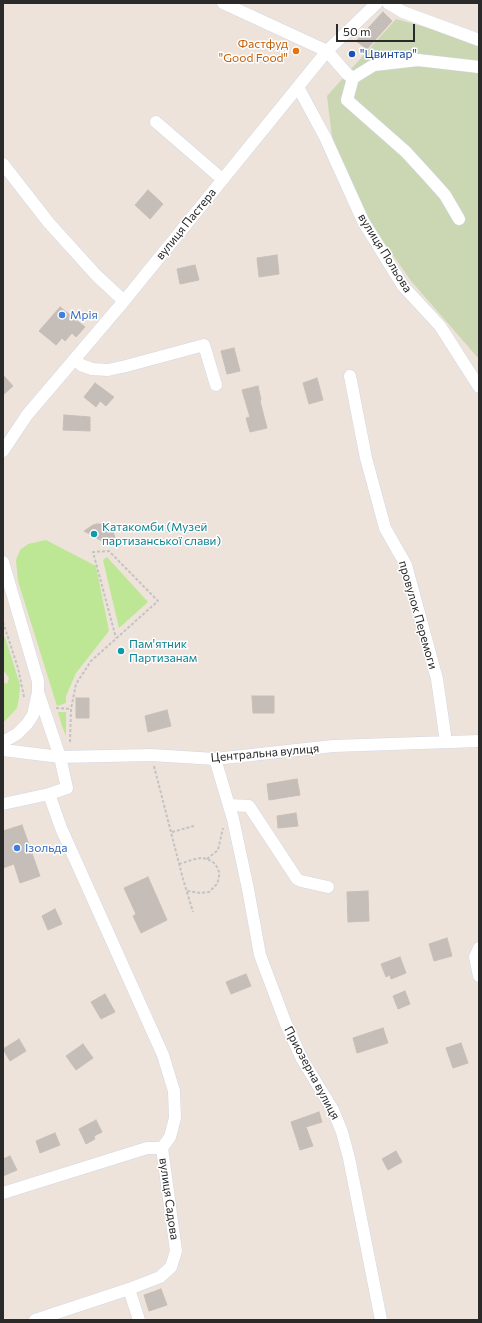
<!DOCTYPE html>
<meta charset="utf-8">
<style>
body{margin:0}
#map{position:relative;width:482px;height:1323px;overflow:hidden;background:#ede3db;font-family:Commissioner,sans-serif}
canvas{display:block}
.frame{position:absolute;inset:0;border:4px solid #2a2a2a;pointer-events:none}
.scale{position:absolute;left:336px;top:24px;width:79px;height:18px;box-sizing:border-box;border:2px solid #2a2a2a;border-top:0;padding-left:5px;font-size:12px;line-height:14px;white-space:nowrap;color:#2a2a2a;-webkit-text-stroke:3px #fff;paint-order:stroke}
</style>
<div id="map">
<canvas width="482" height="1323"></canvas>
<div class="frame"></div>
<div class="scale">50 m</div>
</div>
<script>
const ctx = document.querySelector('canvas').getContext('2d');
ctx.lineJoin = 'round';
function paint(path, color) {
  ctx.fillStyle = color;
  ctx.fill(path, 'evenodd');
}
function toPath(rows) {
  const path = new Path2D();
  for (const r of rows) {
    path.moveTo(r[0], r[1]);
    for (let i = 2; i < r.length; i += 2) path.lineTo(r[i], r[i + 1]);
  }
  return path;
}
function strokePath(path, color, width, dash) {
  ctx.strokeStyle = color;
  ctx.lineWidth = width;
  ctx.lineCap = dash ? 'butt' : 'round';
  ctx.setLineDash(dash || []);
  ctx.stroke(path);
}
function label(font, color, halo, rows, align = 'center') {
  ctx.font = font + ' Commissioner,sans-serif';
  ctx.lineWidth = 3;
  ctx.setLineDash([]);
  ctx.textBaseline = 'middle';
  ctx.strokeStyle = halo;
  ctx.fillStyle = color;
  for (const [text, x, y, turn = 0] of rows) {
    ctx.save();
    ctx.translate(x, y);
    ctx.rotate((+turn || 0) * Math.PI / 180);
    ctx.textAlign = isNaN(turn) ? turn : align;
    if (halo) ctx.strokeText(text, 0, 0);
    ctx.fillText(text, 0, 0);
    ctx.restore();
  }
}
const green = toPath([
 [46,540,96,566,109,631,76,673,66,696,66,703,57,706,18,581,16,560,20,550,28,544],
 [107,557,148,602,119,628,103,560],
 [3,636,5,637,20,685,19,698,17,708,3,723,3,682,7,684,9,678,3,670],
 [58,712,66,712,66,736,62,726]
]);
const cemetery = toPath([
 [396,19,458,36,479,44,479,359,411,281,370,222,345,172,332,137,327,96]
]);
const building = toPath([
 [383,12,392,21,367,49,356,41,383,12],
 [148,190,163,204,150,219,135,205,148,190],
 [277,255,279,274,259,277,257,258,277,255],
 [195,265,199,280,180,284,177,269,195,265],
 [60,307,85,327,76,337,72,333,65,341,62,338,56,345,39,331,60,307],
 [234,348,240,371,227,374,221,351,234,348],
 [3,375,13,386,3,395,3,375],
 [317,378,323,400,309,404,303,383,317,378],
 [95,383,114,397,106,406,100,401,96,407,84,397,95,383],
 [258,386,261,400,260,401,267,428,250,432,246,418,250,417,242,390,258,386],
 [64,415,90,417,90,431,63,430,64,415],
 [97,524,103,524,113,531,115,538,111,543,104,546,102,541,84,531,93,525,97,524],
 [252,696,274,696,274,713,253,713,252,696],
 [76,698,89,698,89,718,76,718,76,698],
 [167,710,171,726,148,732,145,716,167,710],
 [297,779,300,795,269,800,267,784,297,779],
 [296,813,298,826,278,828,277,816,296,813],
 [22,825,40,876,20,883,14,864,3,868,3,831,22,825],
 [148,877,167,920,141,933,133,916,136,914,124,888,148,877],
 [368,891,369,921,348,922,347,892,368,891],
 [55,909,62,924,48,930,42,916,55,909],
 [447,938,452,956,434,961,429,944,447,938],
 [400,957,406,973,391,979,390,975,386,977,381,964,400,957],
 [246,974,251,986,231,994,226,982,246,974],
 [405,991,410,1004,398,1009,393,996,405,991],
 [105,994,115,1012,101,1019,91,1002,105,994],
 [383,1028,388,1043,357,1053,353,1038,383,1028],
 [19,1039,26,1051,10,1061,3,1049,19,1039],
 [461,1043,468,1063,453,1068,446,1048,461,1043],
 [83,1044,93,1058,76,1070,66,1056,83,1044],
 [319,1112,322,1122,306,1127,313,1146,300,1150,291,1122,319,1112],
 [96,1120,102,1132,94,1136,95,1139,86,1144,79,1129,96,1120],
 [55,1133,60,1145,40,1153,36,1141,55,1133],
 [396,1151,402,1162,388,1170,382,1159,396,1151],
 [10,1156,17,1170,3,1176,3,1159,10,1156],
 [161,1289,167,1305,149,1311,144,1295,161,1289]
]);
const path = toPath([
 [3,622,18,668,24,697],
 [56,708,71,709],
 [70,742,71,709,76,684,91,661,158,601,109,551,93,552,116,638],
 [154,766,183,879,193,912],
 [172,832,194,826],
 [207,859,218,850,223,828],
 [179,864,195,859,201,858,207,859,213,862,217,867,219,872,219,878,217,884,209,892,200,893,187,891]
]);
const minor = toPath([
 [223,3,327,51,347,74,353,78,374,65,418,60,479,67],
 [388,3,403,12,479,40],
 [353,78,347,100,406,152,428,176,445,195,459,219],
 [298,87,325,137,363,221,403,286,440,326,479,387],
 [156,122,222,179],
 [3,164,49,223,97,276,124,301],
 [75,359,81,365,92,369,108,370,126,366,204,345,216,385],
 [350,376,366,458,385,528,406,565,437,679,446,742],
 [3,451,27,415,124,301,327,51,377,3],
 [3,562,38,681,38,692,33,715,27,724,17,734,3,742],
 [38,692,60,757,67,788,49,794,61,828,163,1055,174,1091,175,1118,170,1137,162,1148],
 [3,750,60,757,151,755,215,759,333,746,479,741],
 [215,759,233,819,248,889,260,955,286,1024,302,1059,333,1110,342,1132,349,1158,381,1320],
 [3,804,49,794],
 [229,805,249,806,297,879,301,881,328,887],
 [479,948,475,957,479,976],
 [3,1193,147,1148,162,1148,176,1251,171,1267,160,1277,129,1289,35,1320],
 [129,1289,139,1320]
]);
const markers = [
 [296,51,4,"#e8710a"],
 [352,54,4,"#1a4fb4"],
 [62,315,4,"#3f7fe0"],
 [94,534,4,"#0f9aa8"],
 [121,651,4,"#0f9aa8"],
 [17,848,4,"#3f7fe0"]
];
const foodNames = [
 ["Фастфуд",288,44],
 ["\"Good Food\"",288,58]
];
const transitNames = [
 ["\"Цвинтар\"",360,54]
];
const streetNames = [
 ["вулиця Пастера",186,224,-51],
 ["вулиця Польова",385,253,58],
 ["провулок Перемоги",418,615,74],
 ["Центральна вулиця",265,753,-5],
 ["Приозерна вулиця",312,1073,62],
 ["вулиця Садова",169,1199,82]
];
const shopNames = [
 ["Мрія",70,315],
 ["Ізольда",25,848]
];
const cultureNames = [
 ["Катакомби (Музей",102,527],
 ["партизанської слави)",102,541],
 ["Пам'ятник",129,644],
 ["Партизанам",129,658]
];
paint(green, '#bde695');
paint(cemetery, '#cad7b2');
paint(building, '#c5bdb8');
strokePath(building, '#c8beb5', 1);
strokePath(minor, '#d1d7e4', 13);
strokePath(path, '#c3c3c3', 2, [3, 2]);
strokePath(minor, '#fff', 12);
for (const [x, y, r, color] of markers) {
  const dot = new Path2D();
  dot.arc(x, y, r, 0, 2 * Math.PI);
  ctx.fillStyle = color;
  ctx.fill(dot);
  strokePath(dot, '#fff', 1.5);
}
label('12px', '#c56008', '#fff', foodNames, 'right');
label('12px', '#164399', '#fff', transitNames, 'left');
label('12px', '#2a2a2a', '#fff', streetNames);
label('12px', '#366cbe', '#fff', shopNames, 'left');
label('12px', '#0d838f', '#fff', cultureNames, 'left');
</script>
